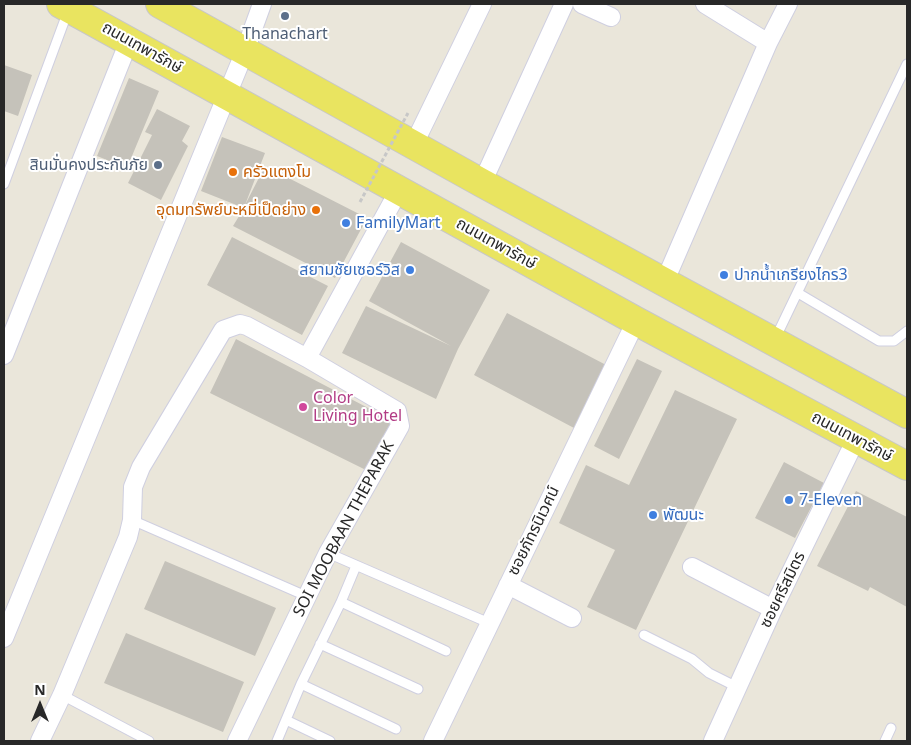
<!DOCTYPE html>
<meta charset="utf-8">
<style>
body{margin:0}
#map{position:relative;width:911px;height:745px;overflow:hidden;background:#eae6da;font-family:"Noto Sans",sans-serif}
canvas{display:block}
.frame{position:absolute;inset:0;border:5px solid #282828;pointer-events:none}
.north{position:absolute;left:15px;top:680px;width:50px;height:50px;-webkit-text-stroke:4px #fff;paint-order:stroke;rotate:0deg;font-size:14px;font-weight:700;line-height:20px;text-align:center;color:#282828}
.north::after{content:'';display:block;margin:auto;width:18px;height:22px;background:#282828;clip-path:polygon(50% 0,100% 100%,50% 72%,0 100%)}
</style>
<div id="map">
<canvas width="911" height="745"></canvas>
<div class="frame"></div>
<div class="north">N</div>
</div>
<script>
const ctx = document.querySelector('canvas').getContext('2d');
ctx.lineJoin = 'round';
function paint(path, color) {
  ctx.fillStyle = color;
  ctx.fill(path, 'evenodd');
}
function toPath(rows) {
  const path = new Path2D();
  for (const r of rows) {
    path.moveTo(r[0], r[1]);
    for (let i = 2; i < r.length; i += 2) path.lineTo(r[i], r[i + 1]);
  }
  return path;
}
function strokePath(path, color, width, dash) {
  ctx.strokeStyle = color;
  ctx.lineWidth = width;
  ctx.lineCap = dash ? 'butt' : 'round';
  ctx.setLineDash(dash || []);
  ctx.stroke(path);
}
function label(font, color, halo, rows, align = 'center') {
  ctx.font = font + ' "Noto Sans","Noto Sans Thai",sans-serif';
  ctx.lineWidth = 4;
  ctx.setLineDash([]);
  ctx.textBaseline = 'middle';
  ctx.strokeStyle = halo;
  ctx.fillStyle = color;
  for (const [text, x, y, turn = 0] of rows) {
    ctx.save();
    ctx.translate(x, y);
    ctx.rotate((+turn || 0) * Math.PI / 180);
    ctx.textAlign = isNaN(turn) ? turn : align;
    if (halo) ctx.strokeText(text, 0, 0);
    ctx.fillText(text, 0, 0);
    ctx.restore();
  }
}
const building = toPath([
 [4,65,32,75,18,116,4,111],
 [129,78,159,91,127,168,97,156],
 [157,109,190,126,182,141,188,146,161,200,128,183,152,135,145,132],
 [222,137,265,153,245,205,265,166,367,218,335,278,233,226,244,208,201,191],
 [232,237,328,286,302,335,207,285],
 [401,242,490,290,458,349,436,399,342,353,366,306,451,346,369,301],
 [507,313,608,366,574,428,474,375],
 [236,339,395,422,370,472,210,393],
 [637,359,662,371,619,459,594,446],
 [675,390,737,419,636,630,587,607,615,550,559,523,586,465,629,485],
 [784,462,824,483,795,538,755,518],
 [856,491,907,517,907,607,870,587,868,591,817,566],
 [165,561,276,608,255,656,144,609],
 [126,633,244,682,223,732,104,683]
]);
const service = toPath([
 [4,184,68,11],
 [798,293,879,341,894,341,907,331],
 [775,339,907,64],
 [132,520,306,596],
 [328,553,489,623],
 [341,602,446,651],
 [644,635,692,659,709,673,737,687],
 [320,644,418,689],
 [301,684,396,729],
 [62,695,149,741],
 [286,720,330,741],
 [277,741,301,684,341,602,356,566],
 [885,741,891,728]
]);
const minor = toPath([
 [582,4,611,17],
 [705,4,768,43],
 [414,144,482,4],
 [482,183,564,4],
 [664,283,768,43,788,4],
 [4,355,129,41],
 [307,358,399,190],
 [692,567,773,609],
 [508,585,572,618],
 [4,638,245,51,262,4],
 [40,741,62,695,128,537,132,520,133,487,141,467,223,330,240,324,247,326,307,358,397,411,400,426,328,553,237,741],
 [433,741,636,321],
 [713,741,773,609,856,439]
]);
const primary = toPath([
 [61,4,636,321,907,466],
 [160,4,482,183,907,414]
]);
const pathBridge = toPath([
 [360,202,408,113]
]);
const markers = [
 [285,16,5,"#5c6f8a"],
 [158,165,5,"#5c6f8a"],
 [233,172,5,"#e8710a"],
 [316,210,5,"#e8710a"],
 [346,223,5,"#3f7fe0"],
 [410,270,5,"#3f7fe0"],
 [724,275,5,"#3f7fe0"],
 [303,407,5,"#d1479c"],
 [789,500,5,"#3f7fe0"],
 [653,515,5,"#3f7fe0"]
];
const serviceNames = [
 ["Thanachart",285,34],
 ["สินมั่นคงประกันภัย",148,165,"right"]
];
const streetNames = [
 ["ถนนเทพารักษ์",142,48,29],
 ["ถนนเทพารักษ์",496,244,29],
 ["ถนนเทพารักษ์",852,437,28],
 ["SOI MOOBAAN THEPARAK",344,529,-62],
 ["ซอยภัทรนิเวศน์",534,531,-64],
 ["ซอยศรีสมิตร",783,590,-64]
];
const foodNames = [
 ["ครัวแตงโม",243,172],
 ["อุดมทรัพย์บะหมี่เป็ดย่าง",306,210,"right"]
];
const shopNames = [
 ["FamilyMart",356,223],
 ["สยามชัยเซอร์วิส",400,270,"right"],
 ["ปากน้ำเกรียงไกร3",734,275],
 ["7-Eleven",799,500],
 ["พัฒนะ",663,515]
];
const hotelNames = [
 ["Color",313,398],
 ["Living Hotel",313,416]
];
paint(building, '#c5c2ba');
strokePath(service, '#cfcfe0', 11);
strokePath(minor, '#cfcfe0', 20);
strokePath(primary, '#c7c7c7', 30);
strokePath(service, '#fff', 9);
strokePath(minor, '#fff', 18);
strokePath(primary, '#e9e460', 28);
strokePath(pathBridge, '#c7c7c7', 3, [4, 2.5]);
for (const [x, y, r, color] of markers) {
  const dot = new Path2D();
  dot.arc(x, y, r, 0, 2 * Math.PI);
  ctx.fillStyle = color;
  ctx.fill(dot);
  strokePath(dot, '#fff', 2);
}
label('16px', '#4e5e75', '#fff', serviceNames);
label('16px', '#282828', '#fff', streetNames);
label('16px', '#c56008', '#fff', foodNames, 'left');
label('16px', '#366cbe', '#fff', shopNames, 'left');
label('16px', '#b23c85', '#fff', hotelNames, 'left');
</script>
